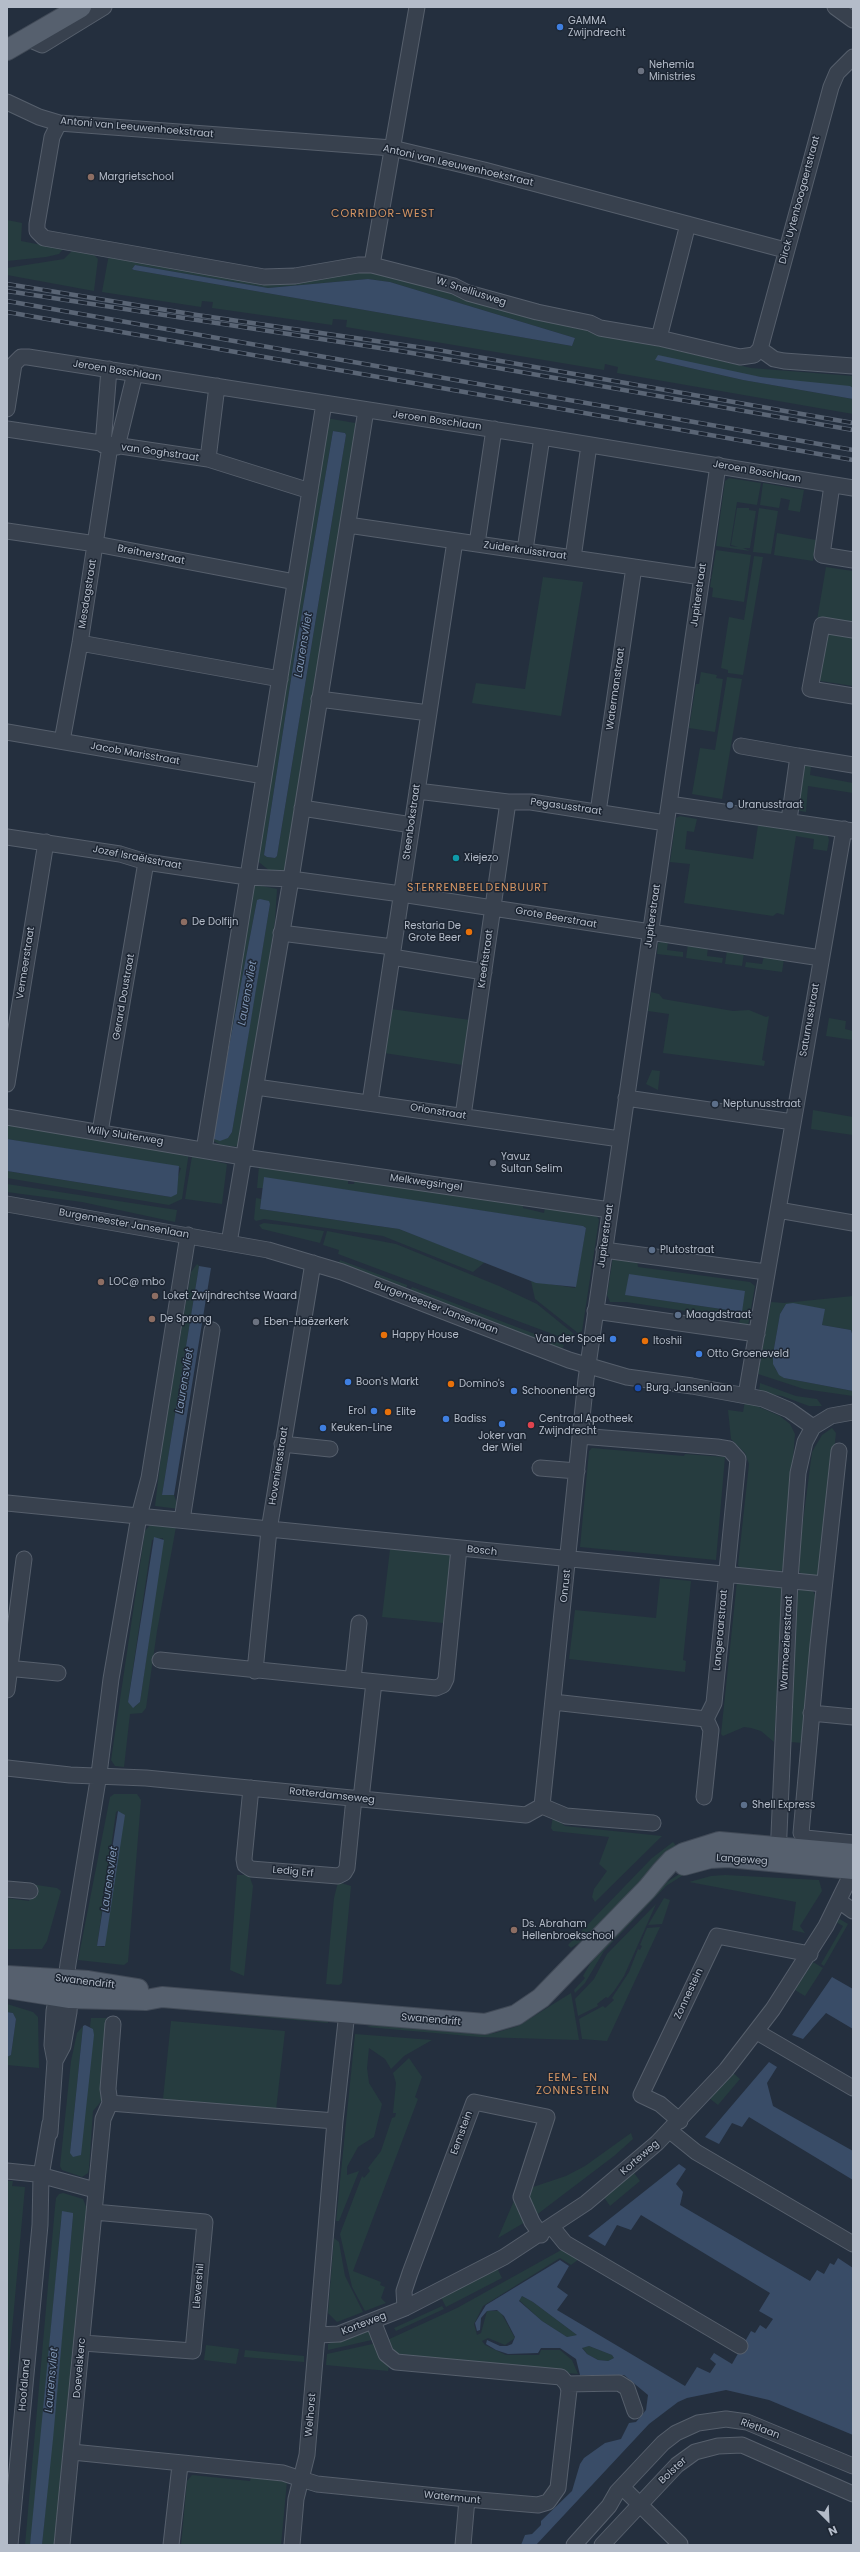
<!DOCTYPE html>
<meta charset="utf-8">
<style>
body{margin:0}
#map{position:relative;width:860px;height:2552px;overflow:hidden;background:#242f3e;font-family:Poppins,sans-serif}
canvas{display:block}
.frame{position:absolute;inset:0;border:8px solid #b4bcc9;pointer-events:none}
.north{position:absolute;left:808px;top:2500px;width:40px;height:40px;-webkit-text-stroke:3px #1d2633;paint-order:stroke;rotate:156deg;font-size:11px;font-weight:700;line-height:16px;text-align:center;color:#b4bcc9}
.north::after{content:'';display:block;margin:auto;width:14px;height:18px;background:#b4bcc9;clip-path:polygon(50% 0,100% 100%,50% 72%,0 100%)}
</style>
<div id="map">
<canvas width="860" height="2552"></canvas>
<div class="frame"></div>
<div class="north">N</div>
</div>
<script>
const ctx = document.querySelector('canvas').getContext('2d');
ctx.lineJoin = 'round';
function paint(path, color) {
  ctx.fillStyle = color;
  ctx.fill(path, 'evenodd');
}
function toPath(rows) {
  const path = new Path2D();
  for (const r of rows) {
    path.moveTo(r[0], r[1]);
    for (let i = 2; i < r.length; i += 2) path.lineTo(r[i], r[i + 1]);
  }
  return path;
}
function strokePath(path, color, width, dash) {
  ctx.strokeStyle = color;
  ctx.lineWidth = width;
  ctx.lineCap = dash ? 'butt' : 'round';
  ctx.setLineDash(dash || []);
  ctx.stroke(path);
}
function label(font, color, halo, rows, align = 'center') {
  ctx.font = font + ' Poppins,sans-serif';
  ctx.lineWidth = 3;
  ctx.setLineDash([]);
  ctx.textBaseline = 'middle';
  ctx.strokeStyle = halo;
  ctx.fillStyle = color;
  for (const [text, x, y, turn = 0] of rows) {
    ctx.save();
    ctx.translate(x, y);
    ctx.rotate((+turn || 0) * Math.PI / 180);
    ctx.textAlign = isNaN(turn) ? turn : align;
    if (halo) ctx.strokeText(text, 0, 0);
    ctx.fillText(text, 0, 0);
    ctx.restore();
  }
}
const green = toPath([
 [7,220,22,223,21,241,63,249,59,254,46,257,7,261],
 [72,251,94,255,98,259,94,291,7,275,7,268,64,259],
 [109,254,265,284,291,284,295,280,373,270,455,290,461,299,751,368,853,376,853,388,761,377,655,360,743,380,853,399,853,414,617,373,618,367,605,364,604,370,346,327,347,320,333,319,332,325,212,308,213,302,202,301,201,307,102,292],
 [135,265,268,288,368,279,390,282,575,338,572,346,134,270,132,269],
 [326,418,361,424,287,873,270,871,255,859],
 [333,431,345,433,346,435,277,856,275,858,267,857,264,855,295,653],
 [729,478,761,483,757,505,737,502,730,546,738,547,731,545,737,508,749,508,749,510,756,511,750,548,743,548,750,551,716,546,725,481],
 [763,483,804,490,800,512,788,510,790,500,781,498,779,508,760,505],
 [759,508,778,511,771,554,753,552],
 [777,533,816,540,813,561,774,555],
 [716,550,751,555,744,602,712,597,713,588,710,587],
 [754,556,763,557,743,675,728,673,728,670,721,668,729,617,744,620],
 [826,567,853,571,853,686,807,679],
 [543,577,583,582,561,716,472,703,476,683,525,689],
 [701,672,717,675,716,678,723,679,715,732,689,728,696,684,699,684],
 [727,677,742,679,722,799,692,794,700,748,715,750],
 [803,765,811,766,810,775,853,783,853,793,808,786,806,812,796,810],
 [680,816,697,819,694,832,687,831,685,849,753,859,758,825,828,836,829,840,827,851,813,849,814,839,796,836,784,915,777,913,773,916,684,903,690,864,670,862,676,818],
 [257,885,277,889,275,921,240,1147,220,1145,209,1138,253,887],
 [257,900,270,904,232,1132,228,1138,213,1130],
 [664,941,668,942,667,950,683,952,683,957,657,954,658,943],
 [688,944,708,947,707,956,723,958,722,963,686,958],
 [727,950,744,953,742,966,725,964],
 [764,956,784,959,782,972,745,967,746,962,762,964],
 [651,992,659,994,663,999,733,1011,749,1010,766,1017,769,1016,762,1060,765,1061,764,1066,663,1053,669,1014,648,1011],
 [391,1009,470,1020,463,1065,384,1053],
 [829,1018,846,1021,845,1029,853,1031,853,1040,826,1036],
 [652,1070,660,1071,658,1090,646,1084],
 [813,1110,853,1117,853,1135,811,1129],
 [7,1123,189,1152,182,1199,169,1205,7,1178,7,1171,171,1197,181,1168,7,1139],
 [192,1156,227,1164,222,1204,185,1199],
 [259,1166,348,1179,348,1184,354,1184,355,1180,523,1204,523,1208,544,1213,545,1208,596,1215,599,1220,582,1331,578,1333,535,1299,531,1281,575,1288,586,1228,583,1226,264,1178,263,1188,257,1188],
 [7,1184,177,1210,175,1222,82,1202,7,1192],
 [256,1198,261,1199,260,1209,399,1229,485,1262,473,1272,383,1236,264,1219,256,1221,254,1219],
 [264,1223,291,1226,324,1231,320,1243,262,1229,259,1225],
 [327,1231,396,1244,499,1286,537,1304,574,1334,575,1337,567,1336,566,1339,338,1254,339,1250,323,1245],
 [613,1257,637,1260,638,1267,750,1282,755,1286,748,1326,739,1324,740,1319,626,1302,610,1302,607,1295],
 [629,1274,742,1312,626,1295],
 [340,1260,407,1285,407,1286,405,1290,338,1265],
 [197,1264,199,1266,162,1495,174,1495,179,1509,155,1506,163,1440,191,1272],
 [412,1287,506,1323,564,1345,562,1349,476,1317,410,1291],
 [853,1296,853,1337,851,1330,822,1325,824,1309,786,1304,780,1314,773,1354,775,1369,784,1378,853,1391,853,1396,804,1389,758,1374,771,1302,784,1303],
 [760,1383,796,1396,817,1399,822,1406,809,1406,782,1396,759,1392],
 [745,1401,780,1416,790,1424,795,1434,785,1562,781,1572,776,1574,742,1571,738,1565,749,1464,745,1453,731,1439,728,1410,743,1412],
 [832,1428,836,1433,821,1568,819,1575,813,1578,802,1575,797,1568,812,1452,822,1435],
 [592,1448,684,1456,685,1454,725,1457,716,1560,580,1547,589,1451],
 [150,1525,176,1527,157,1631,146,1708,142,1713,130,1714,124,1767,115,1766,111,1760,145,1531],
 [163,1538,140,1702,134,1707,128,1702,152,1540],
 [390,1549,451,1554,450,1562,454,1563,451,1614,444,1614,443,1623,382,1617],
 [660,1578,691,1581,683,1660,686,1661,685,1672,569,1659,575,1610,656,1618],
 [737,1581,781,1587,784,1595,774,1742,761,1731,751,1728,744,1727,723,1736,721,1734],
 [801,1588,812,1590,817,1597,803,1743,790,1742,795,1596],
 [114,1794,137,1794,141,1800,128,1962,124,1965,78,1960,110,1797],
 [118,1811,104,1947,97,1946,116,1812],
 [553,1817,565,1826,662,1836,595,1902,592,1897,594,1889,607,1871,599,1864,609,1837,553,1831,551,1828],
 [673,1842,681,1851,590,1936,571,1948,568,1945,652,1858],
 [687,1869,688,1872,666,1886,604,1951,585,1983,575,1993,574,1990,585,1978,583,1976,594,1957,667,1882],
 [237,1875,249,1875,253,1886,244,1976,230,1970],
 [725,1875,819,1880,822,1891,800,1926,805,1933,792,1930,796,1902,689,1882,711,1876],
 [338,1882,351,1886,342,1983,339,1985,326,1984,334,1898],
 [30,1884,57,1888,61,1891,47,1941,42,1949,7,1949,7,1898,29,1901,32,1891],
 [664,1898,670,1900,662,1924,648,1925],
 [656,1904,624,1976,614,1991,608,1998,606,1997,597,2004,598,2006,578,2016,575,1999,594,1979,607,1954],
 [838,1918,848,1924,824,1966,821,1964,843,1926,836,1922],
 [660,1927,607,2041,582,2039,579,2019,603,2006,605,2008,614,2000,612,1998,629,1972,638,1949,640,1950,642,1946,640,1945,647,1928],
 [813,1962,823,1968,805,1996,795,1990],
 [571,1993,579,2040,480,2037,367,2027,373,2025,480,2034,495,2033,518,2026],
 [96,2002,146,2002,329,2019,328,2023,144,2006,96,2009],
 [7,2004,33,2012,38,2017,39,2068,7,2065,7,2057,11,2055,16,2019,13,2013,7,2012],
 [91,2018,107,2018,103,2099,93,2111,89,2168,88,2173,82,2177,62,2170,60,2166,71,2061,77,2033,83,2026,70,2153,93,2029,90,2027],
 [171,2021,285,2031,276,2110,163,2099],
 [355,2034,432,2040,404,2056,391,2069,385,2059,369,2048,367,2068,369,2083,382,2104,374,2137,358,2147,347,2167,347,2175,359,2171,339,2221,336,2221],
 [409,2058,422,2077,415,2097,418,2099,353,2271,381,2282,380,2285,385,2287,381,2298,386,2303,365,2311,352,2287,340,2234,362,2176,364,2178,370,2171,368,2168,381,2151,392,2118,395,2117,396,2113,393,2113,396,2083,393,2073],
 [732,2072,740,2079,718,2105,709,2098],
 [631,2133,633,2139,614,2156,535,2216,527,2189,566,2176,585,2166],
 [634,2173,640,2181,610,2206,603,2196],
 [7,2181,13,2181,12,2186,25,2187,7,2385],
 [63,2193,83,2199,87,2209,54,2545,42,2545,73,2216,61,2220,35,2509,30,2545,25,2545,55,2207,56,2198,59,2194],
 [516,2196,527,2221,498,2238],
 [334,2238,339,2242,345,2276,363,2312,337,2322,328,2313],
 [563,2249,579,2259,571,2265,560,2258,483,2306,474,2324,477,2335,481,2333,487,2311,500,2311,515,2338,505,2345,488,2338,482,2341,485,2345,506,2355,539,2355,541,2350,560,2350,572,2360,578,2374,397,2357,385,2341,457,2308],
 [497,2268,502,2278,446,2307,441,2297],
 [522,2296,533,2302,577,2335,567,2337,542,2321,519,2300],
 [442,2306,444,2309,396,2331,394,2328],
 [362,2331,371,2331,376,2339,328,2350,328,2344],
 [377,2343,389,2365,388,2371,326,2365,327,2354],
 [206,2345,239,2349,236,2364,204,2360],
 [589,2346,612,2355,614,2358,608,2361,598,2360,587,2354,582,2347],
 [245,2350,304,2356,304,2362,244,2357],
 [192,2475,250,2481,251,2477,287,2481,281,2545,181,2545,187,2481]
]);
const water = toPath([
 [135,265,268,288,368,279,390,282,575,338,572,346,134,270,132,269],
 [658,355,761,377,850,386,853,388,853,399,743,380,655,360],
 [333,431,345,433,346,435,277,856,275,858,267,857,264,855,295,653],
 [260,899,269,901,270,904,249,1032,232,1132,228,1138,220,1141,214,1139,213,1130,257,900],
 [7,1139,179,1166,177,1194,171,1197,7,1171],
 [264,1177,583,1226,586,1228,576,1287,536,1283,399,1229,260,1209],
 [199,1266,211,1268,184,1434,174,1495,162,1495],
 [629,1274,745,1291,742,1312,625,1295],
 [793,1303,825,1309,822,1325,851,1330,853,1337,853,1391,784,1378,779,1375,773,1364,773,1354,780,1314,786,1304],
 [154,1537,164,1540,140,1702,133,1708,128,1702],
 [118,1811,125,1815,105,1946,97,1946],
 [832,1977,853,1989,853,2029,826,2013,803,2039,792,2035],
 [7,2012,13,2013,16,2019,11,2055,7,2057],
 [85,2025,93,2029,94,2035,81,2155,73,2157,70,2153,83,2026],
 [769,2062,777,2067,767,2083,773,2106,853,2151,853,2180,749,2117,742,2127,732,2123,719,2144,705,2137],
 [679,2164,686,2169,676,2184,683,2192,680,2205,810,2281,817,2270,824,2274,830,2263,834,2265,838,2258,853,2268,853,2435,769,2400,726,2390,687,2398,678,2402,649,2424,536,2545,521,2545,525,2535,532,2534,541,2525,541,2521,572,2491,580,2464,584,2458,605,2443,621,2439,629,2423,636,2422,646,2410,648,2395,624,2375,580,2375,576,2359,560,2348,541,2348,538,2353,508,2354,496,2350,486,2344,487,2340,500,2346,507,2346,512,2344,515,2337,504,2316,497,2310,487,2311,481,2318,480,2330,477,2331,475,2323,486,2305,560,2260,569,2266,557,2287,568,2295,557,2310,685,2386,697,2367,710,2373,716,2364,710,2359,714,2353,732,2364,751,2331,755,2333,760,2325,766,2329,773,2319,759,2311,770,2293,641,2215,631,2230,617,2225,605,2246,588,2236],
 [522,2296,533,2302,577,2335,567,2337,542,2321,519,2301],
 [589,2346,612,2355,614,2358,608,2361,598,2360,587,2354,582,2348],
 [62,2211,73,2213,73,2216,53,2439,42,2545,30,2545]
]);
const minor = toPath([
 [835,7,853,20],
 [26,38,42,45,104,7],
 [7,102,39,117,59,123,392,148,484,170,785,250],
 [59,123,52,137,37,224,37,231,44,238,264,277,295,276,358,265,372,265,454,286,468,293,537,312,590,323,600,328,659,338,740,357,754,355,760,349],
 [372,265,417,7],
 [659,338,688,224],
 [760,349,831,87,837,73,853,57],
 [760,349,774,359,784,361,853,366],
 [7,409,14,364,21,357,28,357,542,437,853,488],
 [7,429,208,459,310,491],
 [103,445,109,369],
 [117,447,135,373],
 [208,459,217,386],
 [832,485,822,555,853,560],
 [348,525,702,577],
 [7,531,96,544,295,582],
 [477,544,494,429],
 [525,550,542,437],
 [573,558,589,445],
 [853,630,822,625,810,689,853,696],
 [80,643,280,679],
 [319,699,429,713],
 [7,732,264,776],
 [62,741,80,643,110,446],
 [741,746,798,756],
 [417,791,508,802,531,802,666,823],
 [669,804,853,831],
 [302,808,412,825],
 [598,812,634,567],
 [789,820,798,756,853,765],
 [7,837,120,854,146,862,247,877,291,879,401,894,821,958],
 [281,933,393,947],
 [392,957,484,972],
 [7,1084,46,842],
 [256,1087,620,1139],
 [626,1098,793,1122],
 [370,1102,455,541],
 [463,1116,508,802],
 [7,1117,243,1157,610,1210],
 [100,1132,146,862],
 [204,1150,324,403],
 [7,1204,268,1250,342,1272,569,1360,627,1377,692,1386,763,1399,789,1410,813,1427],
 [778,1210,853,1223],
 [229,1243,291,879,366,410],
 [604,1250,766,1272],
 [595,1311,757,1334],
 [746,1395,844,829],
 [580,1436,717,1447,729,1449,738,1459,714,1703,706,1719,711,1730,704,1797],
 [282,1444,330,1449],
 [839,1451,818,1645,801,1833,806,1838,853,1843],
 [540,1468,577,1471],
 [7,1503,824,1584],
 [182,1520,212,1330],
 [160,1660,436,1688,443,1685,446,1679,459,1548],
 [7,1668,58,1673],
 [255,1671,269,1530,313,1263],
 [353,1679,359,1623],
 [7,1690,24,1559],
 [553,1702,706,1719],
 [811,1713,853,1717],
 [7,1768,70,1775,146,1778,526,1815,542,1806,566,1816,653,1823],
 [251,1788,244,1859,245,1865,251,1869,338,1876,344,1873,347,1868,354,1798],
 [361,1799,374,1682],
 [542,1806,586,1379,718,465],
 [778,1857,790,1580,798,1473,805,1442,813,1427,831,1416,853,1412],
 [7,1889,30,1891],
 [839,1901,853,1911],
 [757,2032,853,2088],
 [55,2061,63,2046,69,2012,70,1998,66,1979,68,1964,99,1774,111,1679,139,1516,149,1478,188,1235],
 [110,2103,335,2121],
 [110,2103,108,2089,113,2024],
 [680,2121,660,2104,641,2095,717,1936,810,1954],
 [670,2131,696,2152,853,2244],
 [50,2133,55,2061,52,2045,54,2011,57,1996,62,1987],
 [7,2171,36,2174,95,2190],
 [552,2227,565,2243,740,2346],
 [405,2308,404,2291,410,2273,474,2102,547,2117,521,2197,532,2222,541,2235],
 [373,2321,386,2354,396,2362,561,2377,567,2384,619,2383,627,2388,635,2411],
 [318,2335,339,2334,405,2308,504,2257,586,2203,657,2143,726,2070,773,2009,826,1926,849,1879,853,1860],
 [83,2343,193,2351,205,2222,94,2212],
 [72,2452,283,2473,301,2479,307,2455,335,2121,347,2012],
 [622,2487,680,2544],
 [10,2545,40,2225,41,2176,50,2123],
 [62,2545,103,2119,110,2103],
 [171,2545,180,2465],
 [292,2545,296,2499,301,2479,317,2484,467,2499,538,2505,548,2502,558,2488,569,2390,567,2384],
 [463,2545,467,2499],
 [574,2545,609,2506,617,2492,663,2443,676,2433,698,2423,726,2419,747,2422,853,2466],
 [602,2545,677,2465,695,2452,718,2446,742,2445,853,2494]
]);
const major = toPath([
 [7,50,81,7],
 [684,1865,710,1858,728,1857,853,1869],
 [7,1976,88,1981,138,1989],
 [7,1988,70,1998,146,2000,162,1997,485,2024,516,2015,541,1998,647,1889,661,1872,672,1860,684,1853,719,1842,853,1854]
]);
const rail = toPath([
 [7,284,197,315,438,350,853,423],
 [7,291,406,352,853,430],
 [7,301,853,450],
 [7,312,853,460]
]);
const markers = [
 [560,27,4,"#3f7fe0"],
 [641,71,4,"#6b7280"],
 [91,177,4,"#8d6e63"],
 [730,805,4,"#5c6f8a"],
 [456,858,4,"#0f9aa8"],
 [184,922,4,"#8d6e63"],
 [469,932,4,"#e8710a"],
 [715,1104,4,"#5c6f8a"],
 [493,1163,4,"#6b7280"],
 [652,1250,4,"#5c6f8a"],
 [101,1282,4,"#8d6e63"],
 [155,1296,4,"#8d6e63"],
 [678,1315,4,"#5c6f8a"],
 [152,1319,4,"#8d6e63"],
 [256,1322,4,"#6b7280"],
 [384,1335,4,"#e8710a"],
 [613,1339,4,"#3f7fe0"],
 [645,1341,4,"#e8710a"],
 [699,1354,4,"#3f7fe0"],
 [348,1382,4,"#3f7fe0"],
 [451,1384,4,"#e8710a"],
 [638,1388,4,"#1a4fb4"],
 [514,1391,4,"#3f7fe0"],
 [374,1411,4,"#3f7fe0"],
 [388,1412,4,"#e8710a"],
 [446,1419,4,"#3f7fe0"],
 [502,1424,4,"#3f7fe0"],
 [531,1425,4,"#e0444e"],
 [323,1428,4,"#3f7fe0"],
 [744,1805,4,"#5c6f8a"],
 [514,1930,4,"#8d6e63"]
];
const poiNames = [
 ["GAMMA",568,21],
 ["Zwijndrecht",568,33],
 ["Nehemia",649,65],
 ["Ministries",649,77],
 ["Margrietschool",99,177],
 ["Uranusstraat",738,805],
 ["Xiejezo",464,858],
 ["De Dolfijn",192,922],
 ["Restaria De",461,926,"right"],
 ["Grote Beer",461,938,"right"],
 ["Neptunusstraat",723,1104],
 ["Yavuz",501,1157],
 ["Sultan Selim",501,1169],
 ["Plutostraat",660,1250],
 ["LOC@ mbo",109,1282],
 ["Loket Zwijndrechtse Waard",163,1296],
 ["Maagdstraat",686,1315],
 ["De Sprong",160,1319],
 ["Eben-Haëzerkerk",264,1322],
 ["Happy House",392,1335],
 ["Van der Spoel",605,1339,"right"],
 ["Itoshii",653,1341],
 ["Otto Groeneveld",707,1354],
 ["Boon's Markt",356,1382],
 ["Domino's",459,1384],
 ["Burg. Jansenlaan",646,1388],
 ["Schoonenberg",522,1391],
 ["Erol",366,1411,"right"],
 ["Elite",396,1412],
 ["Badiss",454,1419],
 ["Centraal Apotheek",539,1419],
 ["Zwijndrecht",539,1431],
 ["Keuken-Line",331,1428],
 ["Joker van",502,1436,"center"],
 ["der Wiel",502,1448,"center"],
 ["Shell Express",752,1805],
 ["Ds. Abraham",522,1924],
 ["Hellenbroekschool",522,1936]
];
const streetNames = [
 ["Antoni van Leeuwenhoekstraat",137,128,5],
 ["Antoni van Leeuwenhoekstraat",458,166,13],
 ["Dirck Uytenboogaertstraat",800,200,-75],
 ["W. Snelliusweg",471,292,18],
 ["Jeroen Boschlaan",117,371,9],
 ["Jeroen Boschlaan",437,421,8],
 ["van Goghstraat",160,453,8],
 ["Jeroen Boschlaan",757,472,10],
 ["Zuiderkruisstraat",525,551,8],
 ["Breitnerstraat",151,555,11],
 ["Mesdagstraat",88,594,-81],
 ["Jupiterstraat",699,595,-82],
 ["Watermanstraat",616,689,-82],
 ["Jacob Marisstraat",135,754,10],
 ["Pegasusstraat",566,807,8],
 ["Steenbokstraat",412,822,-82],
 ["Jozef Israëlsstraat",137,858,11],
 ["Jupiterstraat",653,916,-82],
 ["Grote Beerstraat",556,918,10],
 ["Kreeftstraat",486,959,-82],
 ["Vermeerstraat",26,963,-81],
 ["Gerard Doustraat",124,997,-80],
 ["Saturnusstraat",810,1020,-80],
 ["Orionstraat",438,1112,9],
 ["Willy Sluiterweg",125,1136,9],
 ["Melkwegsingel",426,1183,8],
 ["Burgemeester Jansenlaan",124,1224,10],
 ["Jupiterstraat",606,1236,-82],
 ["Burgemeester Jansenlaan",436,1308,21],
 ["Hoveniersstraat",279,1466,-81],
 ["Bosch",482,1551,6],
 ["Onrust",566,1586,-84],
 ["Langeraarstraat",721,1630,-85],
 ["Warmoeziersstraat",787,1643,-87],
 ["Rotterdamseweg",332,1796,6],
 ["Langeweg",742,1860,4],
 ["Ledig Erf",293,1872,5],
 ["Swanendrift",85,1982,7],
 ["Zonnestein",689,1994,-65],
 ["Swanendrift",431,2020,5],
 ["Eemstein",462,2133,-70],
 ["Korteweg",640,2158,-41],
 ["Lievershil",199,2286,-85],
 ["Korteweg",364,2324,-21],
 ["Doevelskerc",80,2368,-85],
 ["Hoofdland",25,2385,-85],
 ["Welhorst",311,2415,-85],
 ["Rietlaan",760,2429,20],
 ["Bolster",673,2471,-43],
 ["Watermunt",452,2498,6]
];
const neighbourhoodNames = [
 ["CORRIDOR-WEST",383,214],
 ["STERRENBEELDENBUURT",478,888],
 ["EEM- EN",573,2078],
 ["ZONNESTEIN",573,2091]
];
const waterNames = [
 ["Laurensvliet",304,645,-81],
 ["Laurensvliet",248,993,-80],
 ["Laurensvliet",185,1381,-81],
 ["Laurensvliet",110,1879,-82],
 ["Laurensvliet",52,2380,-85]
];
paint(green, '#263c3f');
paint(water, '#394c67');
strokePath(minor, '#565f6c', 17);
strokePath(major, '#414a57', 22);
strokePath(minor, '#38414e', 15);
strokePath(major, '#56606e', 20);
strokePath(rail, '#5a6575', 4.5);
strokePath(rail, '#1d2633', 3, [9]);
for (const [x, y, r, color] of markers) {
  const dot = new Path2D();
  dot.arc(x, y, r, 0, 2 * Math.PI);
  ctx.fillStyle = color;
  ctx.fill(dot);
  strokePath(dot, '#1d2633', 1.5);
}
label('10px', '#b4bcc9', '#1d2633', poiNames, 'left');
label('10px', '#b4bcc9', '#1d2633', streetNames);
ctx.letterSpacing = '1px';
label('11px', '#d59563', '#1d2633', neighbourhoodNames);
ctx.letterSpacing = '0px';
label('italic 11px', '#7c92b1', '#1d2633', waterNames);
</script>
